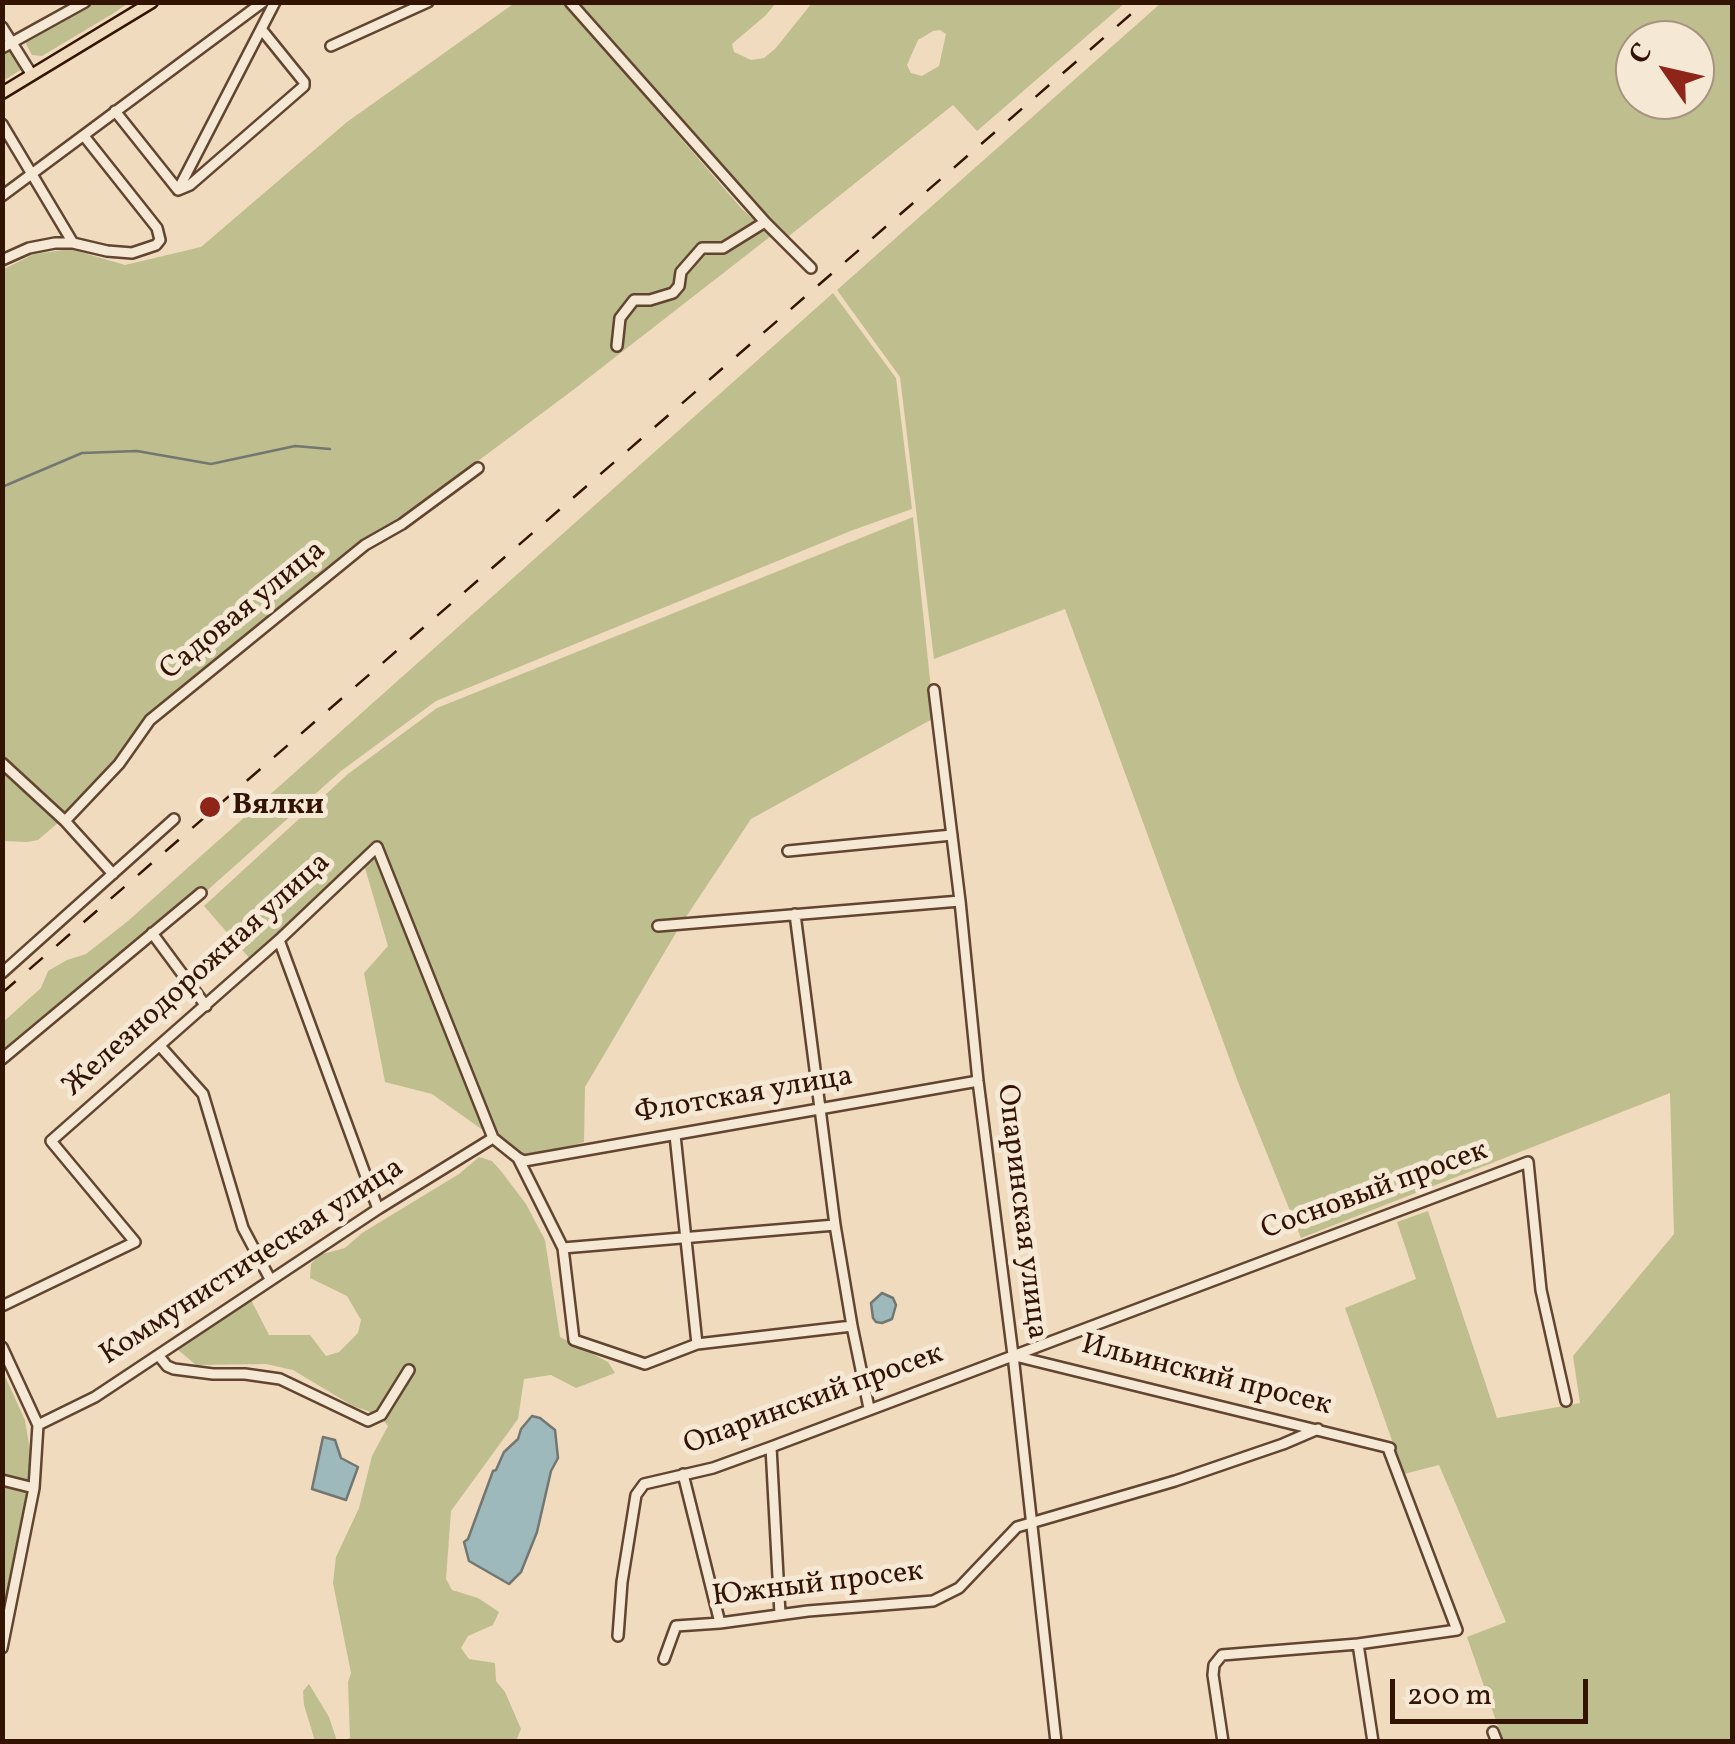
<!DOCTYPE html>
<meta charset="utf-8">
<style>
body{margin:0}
#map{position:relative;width:1735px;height:1744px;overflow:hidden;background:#f0dbbe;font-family:Vollkorn,serif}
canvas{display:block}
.frame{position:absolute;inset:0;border:5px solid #331301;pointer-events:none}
.north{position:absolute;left:1615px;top:20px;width:100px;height:100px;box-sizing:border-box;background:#f5e8d5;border:2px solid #a79380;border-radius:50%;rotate:304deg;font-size:28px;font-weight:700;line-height:40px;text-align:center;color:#331301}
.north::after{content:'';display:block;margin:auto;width:35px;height:45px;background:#8f2418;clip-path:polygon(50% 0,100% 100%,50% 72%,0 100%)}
.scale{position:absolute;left:1390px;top:1679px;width:198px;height:45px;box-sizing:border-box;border:5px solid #331301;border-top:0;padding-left:12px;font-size:30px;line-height:35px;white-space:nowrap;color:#331301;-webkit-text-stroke:8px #f5e8d5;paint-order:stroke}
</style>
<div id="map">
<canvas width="1735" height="1744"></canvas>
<div class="frame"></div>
<div class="north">С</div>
<div class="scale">200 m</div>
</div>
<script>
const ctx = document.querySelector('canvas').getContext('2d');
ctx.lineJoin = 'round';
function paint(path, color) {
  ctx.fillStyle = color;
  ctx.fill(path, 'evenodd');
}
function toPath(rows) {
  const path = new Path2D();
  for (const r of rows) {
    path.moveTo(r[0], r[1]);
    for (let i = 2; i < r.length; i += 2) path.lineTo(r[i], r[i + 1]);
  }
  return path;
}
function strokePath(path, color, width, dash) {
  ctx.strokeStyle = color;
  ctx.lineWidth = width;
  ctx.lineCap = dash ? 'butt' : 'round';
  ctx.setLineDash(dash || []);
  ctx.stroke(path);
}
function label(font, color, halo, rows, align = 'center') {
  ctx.font = font + ' Vollkorn,serif';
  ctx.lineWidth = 10;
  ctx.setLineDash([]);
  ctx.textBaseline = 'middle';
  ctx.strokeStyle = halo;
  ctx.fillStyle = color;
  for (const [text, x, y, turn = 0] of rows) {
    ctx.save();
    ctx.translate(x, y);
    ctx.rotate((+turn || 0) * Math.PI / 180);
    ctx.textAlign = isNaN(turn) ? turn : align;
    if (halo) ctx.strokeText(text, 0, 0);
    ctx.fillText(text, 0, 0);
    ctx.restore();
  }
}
const green = toPath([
 [516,2,564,3,741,208,771,236,573,390,399,520,358,543,147,718,115,762,70,810,62,813,3,756,2,270,34,254,70,249,125,265,201,247,347,122],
 [89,3,128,3,114,13,42,56,32,55,24,40],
 [575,3,776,3,765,16,732,44,734,52,751,60,764,58,775,49,812,3,1125,3,977,131,953,105,789,236,752,200],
 [940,30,946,34,939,66,922,76,911,73,907,65,918,40,933,31],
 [1161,3,1732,3,1732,1741,1503,1741,1467,1637,1506,1622,1439,1465,1404,1474,1345,1308,1416,1279,1397,1222,1428,1211,1497,1418,1580,1403,1573,1356,1674,1234,1670,1093,1301,1238,1238,1082,1065,609,934,659,900,377,837,290],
 [1635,40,1695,40,1695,100,1635,100],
 [7,49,14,49,25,64,22,69,3,81,2,51],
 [833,293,896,378,912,509,853,530,436,701,341,771,154,938,3,1053,2,1023,41,988,48,971,67,960,86,954,128,921],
 [913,517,934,718,751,819,680,926,585,1087,584,1142,525,1160,432,1094,385,1082,364,973,388,946,362,858,251,960,204,906,348,774,437,708],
 [2,767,59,822,38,840,27,842,3,841],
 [479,1157,492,1161,501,1171,526,1204,545,1240,560,1337,608,1362,615,1373,576,1388,551,1375,524,1379,518,1419,451,1511,446,1579,452,1590,478,1598,499,1612,493,1625,468,1636,461,1648,469,1659,495,1663,496,1681,505,1692,521,1729,516,1741,343,1741,350,1738,348,1682,351,1673,333,1583,336,1557,359,1508,372,1456,388,1426,379,1415,353,1406,293,1370,266,1364,196,1365,177,1349,251,1300,269,1335,310,1335,326,1356,339,1352,358,1333,361,1320,347,1296,310,1278,311,1264,319,1255,345,1248,362,1233,459,1174],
 [3,1372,25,1420,30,1451,27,1494,3,1626],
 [309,1684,329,1717,337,1741,315,1741,304,1705,303,1691]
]);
const water = toPath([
 [882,1293,893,1298,896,1305,892,1319,882,1323,876,1322,873,1318,871,1303,882,1293],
 [532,1416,540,1418,555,1430,558,1458,551,1471,537,1532,521,1572,509,1584,469,1561,464,1542,468,1539,493,1471,496,1470,504,1452,518,1439,521,1429,532,1416],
 [323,1437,335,1440,341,1458,358,1467,346,1500,312,1489,323,1437]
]);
const stream = toPath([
 [2,487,82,453,137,451,211,464,295,446,330,449]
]);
const minor = toPath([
 [570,2,765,222,811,268],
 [2,27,32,75],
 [331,46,428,2],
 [2,48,85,2],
 [115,111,178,190,190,185,304,86,304,82,262,30],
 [2,124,73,243],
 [178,190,275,2],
 [2,196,263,2],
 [2,260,29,248,55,243,73,243,107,251,132,253,156,245,160,240,157,228,84,136],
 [617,346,620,318,634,300,650,300,673,293,679,286,681,272,702,248,723,248,765,222],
 [934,690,960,901,978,1081,1013,1355,1056,1742],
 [2,763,65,821,113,874],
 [65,821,119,764,150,720,365,545,402,524,478,468],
 [788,851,952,835],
 [795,914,835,1225,852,1326,869,1408],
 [658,926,960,901],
 [152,933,206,1006],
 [279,940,378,1209],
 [2,973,174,819],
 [160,1046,203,1094,243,1228,270,1279],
 [2,1059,201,893],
 [675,1135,697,1344],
 [493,1138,518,1158,563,1248,574,1340,645,1364,697,1344,852,1326],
 [518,1158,524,1161,978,1081],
 [563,1248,835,1225],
 [2,1306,135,1242,51,1141,279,940,377,847,493,1138],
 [2,1347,38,1425,34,1488,2,1648],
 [159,1356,167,1366,174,1369,213,1374,245,1374,280,1379,368,1421,381,1415,409,1370],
 [1015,1356,1390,1448],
 [38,1425,95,1397,378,1209,493,1138],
 [771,1447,780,1614],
 [683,1474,720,1623],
 [2,1480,34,1488],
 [618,1636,622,1582,636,1495,644,1484,713,1468,771,1447,1528,1162,1541,1290,1566,1401],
 [1358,1644,1373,1742],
 [664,1659,676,1626,720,1623,808,1611,933,1601,959,1588,1017,1527,1175,1481,1283,1444,1318,1429],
 [1493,1732,1497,1742],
 [1223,1742,1213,1675,1214,1665,1222,1655,1358,1644,1457,1630,1388,1448]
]);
const major = toPath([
 [2,93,152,2]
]);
const rail = toPath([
 [2,993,1145,2]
]);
const markers = [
 [210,807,12,"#8f2418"]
];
const streetNames = [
 ["Садовая улица",244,612,-39],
 ["Железнодорожная улица",198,976,-42],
 ["Флотская улица",744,1097,-10],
 ["Сосновый просек",1375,1192,-20],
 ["Опаринская улица",1020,1212,83],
 ["Коммунистическая улица",253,1263,-33],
 ["Ильинский просек",1206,1377,14],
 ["Опаринский просек",814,1401,-20],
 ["Южный просек",818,1586,-7]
];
const poiNames = [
 ["Вялки",232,807]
];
paint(green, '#bebe8e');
paint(water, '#9eb9bb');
strokePath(water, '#737771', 2.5);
strokePath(stream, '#737771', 2.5);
strokePath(minor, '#624530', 14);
strokePath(major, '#331301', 15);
strokePath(minor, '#f5e8d5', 9);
strokePath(major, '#f0dbbe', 10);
strokePath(rail, '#331301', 2.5, [18, 18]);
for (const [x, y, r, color] of markers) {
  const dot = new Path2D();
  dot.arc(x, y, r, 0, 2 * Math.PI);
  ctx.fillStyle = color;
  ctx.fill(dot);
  strokePath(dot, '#f5e8d5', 4);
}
label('30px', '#331301', '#f5e8d5', streetNames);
label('bold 30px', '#331301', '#f5e8d5', poiNames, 'left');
</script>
